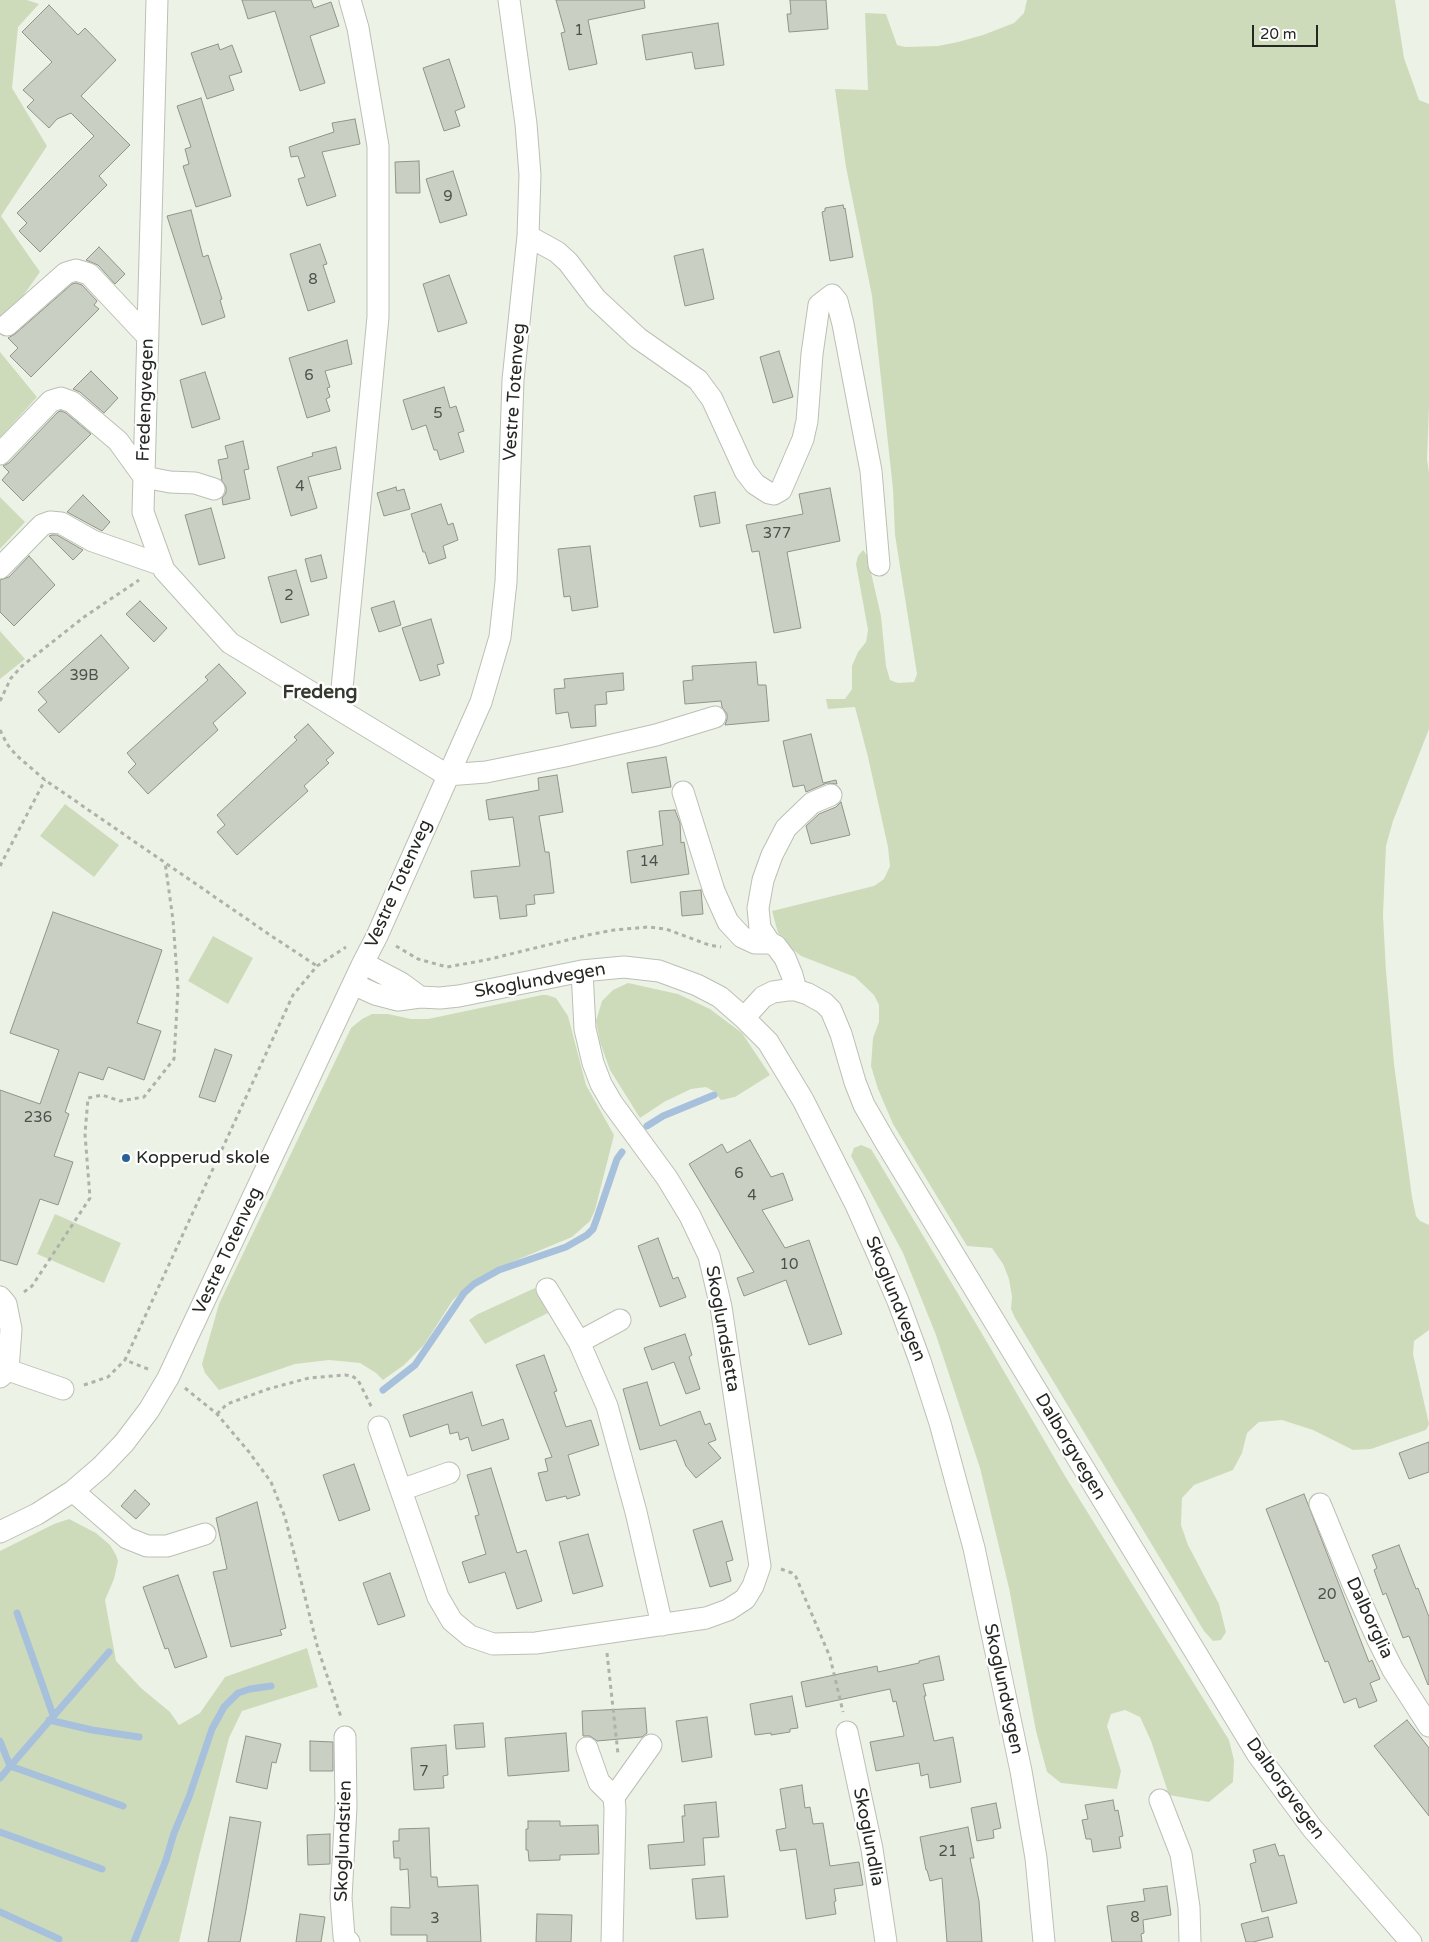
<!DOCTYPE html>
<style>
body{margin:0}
#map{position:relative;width:1429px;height:1942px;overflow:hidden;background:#edf2e6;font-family:"Varela Round",sans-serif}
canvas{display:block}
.scale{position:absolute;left:1252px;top:25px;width:66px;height:22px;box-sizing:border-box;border:2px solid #252723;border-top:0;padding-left:6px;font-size:15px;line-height:18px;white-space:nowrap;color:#252723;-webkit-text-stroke:4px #fff;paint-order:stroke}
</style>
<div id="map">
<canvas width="1429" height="1942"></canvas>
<div class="scale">20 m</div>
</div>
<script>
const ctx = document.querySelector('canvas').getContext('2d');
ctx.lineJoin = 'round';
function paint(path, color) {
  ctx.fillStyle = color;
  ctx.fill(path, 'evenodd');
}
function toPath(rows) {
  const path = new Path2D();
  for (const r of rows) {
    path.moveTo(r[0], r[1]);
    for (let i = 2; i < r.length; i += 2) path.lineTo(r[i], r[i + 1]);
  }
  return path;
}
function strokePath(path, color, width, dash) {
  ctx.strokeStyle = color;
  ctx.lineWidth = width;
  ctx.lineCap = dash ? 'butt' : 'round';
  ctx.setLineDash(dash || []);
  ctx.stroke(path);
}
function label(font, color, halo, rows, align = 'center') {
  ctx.font = font + ' "Varela Round",sans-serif';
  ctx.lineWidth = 4.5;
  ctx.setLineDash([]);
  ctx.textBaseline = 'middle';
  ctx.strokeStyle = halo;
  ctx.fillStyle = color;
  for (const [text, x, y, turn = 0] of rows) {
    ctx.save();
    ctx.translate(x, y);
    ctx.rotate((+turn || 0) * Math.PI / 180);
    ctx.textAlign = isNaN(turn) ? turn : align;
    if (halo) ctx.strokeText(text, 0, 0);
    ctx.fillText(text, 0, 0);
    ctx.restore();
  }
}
const green = toPath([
 [0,0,27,0,39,4,18,27,12,88,47,146,1,216,40,272,0,328],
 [1027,0,1395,0,1404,58,1419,100,1429,104,1429,407,1427,459,1429,473,1429,729,1393,821,1386,846,1383,915,1386,971,1394,1064,1412,1197,1416,1216,1420,1221,1429,1225,1429,1330,1414,1341,1413,1354,1429,1424,1426,1430,1371,1449,1353,1450,1313,1430,1282,1420,1259,1422,1247,1433,1242,1453,1233,1470,1194,1485,1182,1498,1181,1525,1188,1545,1219,1604,1226,1632,1221,1640,1213,1641,1204,1631,1015,1318,1011,1309,1012,1297,1009,1279,1003,1264,992,1248,967,1246,893,1124,878,1089,871,1066,873,1038,879,1022,879,1005,874,995,855,977,801,956,787,945,778,933,772,911,874,886,884,879,890,866,888,847,868,757,855,707,828,709,826,699,845,699,852,689,852,666,858,652,866,642,868,630,856,564,858,556,863,550,867,555,881,616,886,666,890,680,898,683,914,682,917,674,895,535,893,489,872,296,846,167,835,89,868,90,865,13,886,14,897,45,905,47,938,46,958,42,983,35,1014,23,1024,13],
 [0,352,37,397,0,438],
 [0,497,25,522,0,549],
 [0,631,25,659,0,679],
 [65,804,119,845,94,877,40,836],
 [213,936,253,958,228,1004,188,981],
 [628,983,678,994,710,1009,742,1033,770,1075,735,1097,721,1100,715,1092,706,1087,691,1089,664,1102,640,1118,610,1070,600,1042,596,1021,602,1001,613,990],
 [542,995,547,995,556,998,568,1016,586,1085,614,1135,595,1210,590,1221,572,1237,500,1267,472,1282,453,1300,424,1345,404,1365,383,1380,376,1373,360,1363,329,1360,295,1364,219,1390,205,1373,202,1364,219,1304,351,1028,362,1019,372,1014,388,1014,411,1019,428,1019],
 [861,1145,871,1149,981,1332,1065,1476,1229,1740,1234,1760,1233,1782,1209,1802,1169,1795,1151,1741,1140,1717,1125,1710,1111,1714,1107,1726,1121,1771,1117,1789,1061,1783,1047,1772,1036,1731,1009,1588,980,1468,936,1335,903,1253,851,1156,854,1148],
 [55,1214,121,1243,104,1283,37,1254],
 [535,1288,548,1313,485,1344,469,1320,478,1314],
 [69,1519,96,1533,110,1545,116,1555,118,1561,114,1579,105,1600,116,1661,141,1688,170,1712,179,1725,200,1713,225,1677,307,1648,318,1687,242,1711,229,1738,198,1860,179,1942,0,1942,0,1551,54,1524]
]);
const stream = toPath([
 [647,1126,663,1116,714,1095],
 [383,1390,415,1365,464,1293,474,1284,499,1270,566,1247,587,1235,593,1229,597,1218,617,1159,622,1152],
 [17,1613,53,1715],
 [49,1720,92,1730,139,1737],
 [0,1741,10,1766,123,1806],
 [0,1778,109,1652],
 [0,1832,102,1869],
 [0,1912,59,1939],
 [134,1942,166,1860,174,1833,189,1797,212,1729,224,1707,238,1693,250,1689,271,1686]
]);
const building = toPath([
 [242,0,311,0,314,8,331,2,339,26,310,36,325,83,300,91,275,11,248,19,242,0],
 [556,0,644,0,645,8,588,20,597,64,569,70,561,33,565,32,556,0],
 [790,0,826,0,828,29,789,32,787,14,791,14,790,0],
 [49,5,78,35,85,28,116,60,81,96,130,145,99,176,107,185,40,252,19,231,27,223,17,213,94,136,71,113,57,119,49,128,27,107,34,100,23,90,52,62,22,32,49,5],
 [718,23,724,65,695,69,692,52,646,60,642,35,718,23],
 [218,44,220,50,232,45,242,72,229,76,234,90,207,99,191,53,218,44],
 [449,59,465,107,455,111,460,126,444,131,423,68,449,59],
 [201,98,231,196,196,207,183,166,189,164,185,149,191,147,177,106,201,98],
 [355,119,360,144,322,152,336,196,307,206,298,179,305,177,298,156,291,157,289,147,334,132,332,123,355,119],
 [419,161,420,193,396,193,395,162,419,161],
 [453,171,467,215,440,223,426,179,453,171],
 [843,205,844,209,845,208,853,257,830,261,822,212,825,211,825,208,843,205],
 [191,210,203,257,208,255,222,299,220,300,225,317,202,325,167,216,191,210],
 [320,244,327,264,323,265,335,302,308,311,290,254,320,244],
 [99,247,125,274,115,284,98,265,86,260,99,247],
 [703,249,714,299,685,306,674,256,703,249],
 [449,275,467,323,438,332,423,284,449,275],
 [76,283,82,285,97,301,94,305,99,309,31,377,10,356,18,348,8,338,15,334,72,284,76,283],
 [347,340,352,364,325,371,330,387,327,388,330,397,326,399,330,411,307,418,289,358,347,340],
 [779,351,793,397,773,403,760,357,779,351],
 [91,371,118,398,104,413,80,392,73,389,91,371],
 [205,372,220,419,192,428,180,380,205,372],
 [444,387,450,408,456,406,464,431,458,433,464,452,440,460,437,450,434,450,426,425,412,430,403,400,444,387],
 [61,411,66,413,91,434,23,501,2,480,9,472,3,466,9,463,58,412,61,411],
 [243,441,249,469,244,470,250,499,223,505,222,498,226,493,226,487,221,479,222,479,218,460,228,458,225,446,243,441],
 [336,447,341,469,308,477,317,508,291,516,277,467,313,456,312,453,336,447],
 [396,487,397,491,404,489,410,509,384,516,377,493,396,487],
 [830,488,840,541,787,552,801,628,774,633,759,551,752,552,746,525,803,514,799,494,830,488],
 [715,492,720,523,700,527,694,496,715,492],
 [83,495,110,522,102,531,67,512,83,495],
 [441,504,448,525,453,523,458,540,443,546,446,558,429,564,425,552,423,552,411,514,441,504],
 [211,508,225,558,199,565,185,515,211,508],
 [52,535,57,535,83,550,73,560,49,536,52,535],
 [590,546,598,607,572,611,570,596,564,597,558,549,590,546],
 [321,555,327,578,311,582,305,559,321,555],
 [29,556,55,585,14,626,0,612,0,580,9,577,29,556],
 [296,570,309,615,281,623,268,577,296,570],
 [140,601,167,628,154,642,126,614,140,601],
 [394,601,401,625,379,632,371,608,394,601],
 [431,619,444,663,437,665,440,675,420,681,402,628,431,619],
 [101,635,129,668,59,733,38,710,47,702,38,692,101,635],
 [756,662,758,685,766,685,769,721,725,725,727,719,727,714,722,707,721,701,685,704,683,681,693,680,692,666,756,662],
 [219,664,246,693,213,723,218,730,148,794,128,772,136,764,127,753,208,680,205,677,219,664],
 [623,673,624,690,606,692,607,704,595,705,596,726,571,728,568,712,556,714,554,689,565,688,564,679,623,673],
 [308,724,334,753,326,760,329,763,304,786,308,791,237,855,217,832,225,825,217,815,297,740,294,737,308,724],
 [811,734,823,783,836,780,837,784,827,783,806,792,804,785,793,787,783,741,811,734],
 [666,757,671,787,632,793,627,763,666,757],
 [557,775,563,812,539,816,545,852,549,852,554,893,534,895,535,904,526,905,527,916,500,919,497,896,474,898,471,871,520,866,513,817,489,820,486,800,539,790,538,778,557,775],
 [841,802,850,835,811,844,806,826,819,814,836,807,841,802],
 [675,810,680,823,681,843,684,842,689,874,631,883,627,851,663,845,659,811,675,810],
 [701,890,703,914,682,916,680,892,701,890],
 [53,912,162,950,137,1023,161,1031,144,1080,108,1067,103,1080,79,1072,65,1112,69,1114,54,1156,73,1162,58,1205,40,1199,17,1265,0,1260,0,1090,40,1104,59,1050,10,1033,53,912],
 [215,1049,232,1055,215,1102,199,1097,215,1049],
 [750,1140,771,1177,783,1173,793,1200,762,1210,785,1248,809,1240,842,1334,809,1345,786,1280,744,1296,737,1278,754,1272,689,1164,722,1144,727,1153,750,1140],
 [658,1238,673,1279,678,1277,686,1297,660,1307,638,1246,658,1238],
 [685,1334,692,1355,689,1357,700,1389,686,1394,674,1362,652,1370,644,1348,685,1334],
 [544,1355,557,1391,554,1392,566,1427,591,1420,599,1445,568,1455,580,1495,567,1499,566,1496,546,1501,538,1473,548,1471,545,1459,552,1457,516,1365,544,1355],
 [647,1382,660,1426,700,1411,705,1425,710,1423,716,1440,708,1443,721,1458,696,1478,686,1466,676,1440,640,1450,623,1389,647,1382],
 [472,1392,482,1426,503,1419,509,1439,472,1451,468,1437,460,1440,458,1432,450,1434,448,1424,410,1437,403,1415,472,1392],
 [1429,1442,1429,1472,1409,1479,1399,1453,1429,1442],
 [354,1464,370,1510,339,1521,323,1475,354,1464],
 [491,1468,517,1553,526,1550,542,1601,517,1609,505,1572,469,1583,462,1562,486,1554,475,1516,479,1515,467,1475,491,1468],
 [135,1490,150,1504,136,1519,121,1506,135,1490],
 [1304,1494,1369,1662,1372,1660,1380,1679,1370,1683,1377,1701,1359,1708,1356,1698,1344,1703,1328,1661,1325,1662,1266,1509,1304,1494],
 [257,1502,286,1628,280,1630,282,1635,231,1647,213,1572,227,1569,216,1518,257,1502],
 [722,1521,733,1560,726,1562,731,1581,710,1587,693,1530,722,1521],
 [588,1534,603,1586,573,1594,559,1542,588,1534],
 [1399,1545,1416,1589,1418,1588,1429,1617,1429,1684,1428,1685,1409,1636,1403,1638,1386,1593,1383,1595,1374,1570,1377,1568,1372,1555,1399,1545],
 [390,1573,405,1616,378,1625,363,1583,390,1573],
 [178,1575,207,1657,175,1668,168,1648,165,1649,143,1587,178,1575],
 [939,1656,944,1680,923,1684,926,1696,924,1696,934,1741,953,1737,961,1782,930,1788,928,1774,921,1776,919,1763,876,1771,870,1742,904,1736,896,1701,893,1702,890,1689,806,1707,801,1682,877,1666,878,1672,919,1663,919,1661,939,1656],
 [792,1696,798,1728,790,1729,790,1732,771,1735,771,1733,755,1735,750,1704,792,1696],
 [645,1708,647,1733,642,1737,597,1741,590,1736,583,1736,582,1711,645,1708],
 [707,1717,712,1757,682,1762,676,1721,707,1717],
 [1407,1720,1429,1748,1429,1816,1374,1746,1407,1720],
 [483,1723,485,1747,456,1749,454,1725,483,1723],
 [566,1733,569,1771,508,1776,505,1738,566,1733],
 [246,1736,281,1744,276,1763,272,1762,267,1789,236,1782,246,1736],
 [310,1741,333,1742,333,1771,310,1771,310,1741],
 [446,1745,448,1775,443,1776,444,1788,414,1790,411,1748,446,1745],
 [802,1785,805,1808,810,1807,813,1824,823,1823,830,1866,859,1862,863,1885,834,1889,836,1901,834,1902,836,1914,806,1919,796,1849,780,1851,776,1830,786,1828,780,1789,802,1785],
 [1113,1800,1115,1811,1118,1810,1123,1836,1119,1837,1121,1848,1093,1852,1091,1839,1086,1839,1082,1820,1088,1819,1085,1805,1113,1800],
 [716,1802,719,1837,703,1838,705,1865,650,1869,648,1845,684,1842,682,1816,685,1816,684,1805,716,1802],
 [996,1803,1001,1828,993,1830,994,1838,977,1841,971,1808,996,1803],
 [230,1817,261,1822,246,1910,240,1942,208,1942,230,1817],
 [528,1821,560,1821,560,1826,598,1825,599,1854,560,1855,560,1860,529,1861,528,1850,526,1850,526,1829,528,1829,528,1821],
 [968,1827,974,1858,970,1858,979,1901,982,1942,947,1942,942,1878,930,1881,927,1870,926,1870,920,1837,968,1827],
 [429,1828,431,1877,437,1877,438,1887,478,1885,481,1942,427,1942,427,1935,391,1935,391,1907,410,1908,408,1869,400,1870,400,1858,394,1858,393,1841,399,1841,399,1829,429,1828],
 [330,1834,330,1864,308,1865,307,1835,330,1834],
 [1275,1844,1279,1856,1284,1855,1297,1903,1262,1912,1250,1864,1256,1862,1253,1850,1275,1844],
 [724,1876,728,1917,696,1919,692,1879,724,1876],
 [1167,1886,1171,1915,1143,1920,1144,1933,1141,1934,1142,1942,1112,1942,1107,1906,1145,1901,1143,1889,1167,1886],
 [300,1914,325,1917,321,1942,296,1942,300,1914],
 [537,1914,572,1915,571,1942,536,1942,537,1914],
 [1268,1917,1273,1937,1253,1942,1246,1942,1241,1924,1268,1917]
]);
const path = toPath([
 [0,701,11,678,22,666,84,617,139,580],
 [0,730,7,744,16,755,45,780,270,935,317,966],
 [0,866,45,780],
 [396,946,418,959,447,967,486,960,588,935,614,930,648,927,666,929,709,945,721,947],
 [24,1292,32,1286,90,1198,85,1134,88,1098,102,1095,120,1101,144,1097,174,1059,178,989,173,920,165,862],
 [148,1369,125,1360,293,995,317,966,346,947],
 [84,1385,108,1377,125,1360],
 [185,1388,217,1414,249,1452,271,1482,285,1517,318,1649,341,1717],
 [217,1414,227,1404,268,1389,309,1378,345,1375,352,1376,358,1380,372,1408],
 [781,1569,792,1573,796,1577,830,1657,843,1712],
 [607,1653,618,1754]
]);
const minor = toPath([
 [157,0,143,512,164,570,230,643,447,775,486,772,565,756,656,735,715,717],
 [528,236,557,252,568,262,596,299,638,338,698,380,712,399,745,471,755,484,769,493,774,494,781,490,803,439,807,421,812,354,819,305,832,295,837,301,843,324,871,471,879,565],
 [7,325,66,273,76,270,89,274,148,337],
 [0,454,51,401,61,398,72,402,118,441,144,477,170,482,195,483,214,489],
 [0,568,42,525,50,522,61,523,93,541,162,565],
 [340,709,378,317,378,146,358,28,350,0],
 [683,792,714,891,728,922,742,937,755,943,770,943,776,946,785,958,792,975,796,990],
 [770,943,760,928,758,908,763,880,772,855,786,828,812,803,831,795],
 [363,963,401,983,420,997],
 [353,984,375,994,398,1000,420,997,440,998,459,996,582,971,624,967,659,971,697,985,720,997,744,1018,768,1042,803,1100,856,1205,880,1259,898,1301,920,1361,940,1423,974,1548,1021,1771,1036,1858,1044,1942],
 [744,1018,763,997,773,992,787,990,796,990,808,994,824,1003,831,1010,841,1034,855,1082,864,1105,886,1143,1258,1755,1312,1828,1411,1942],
 [547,1289,579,1342,607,1406,636,1512,662,1625],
 [0,1297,6,1304,11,1329,8,1370],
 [579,1342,620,1320],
 [0,1377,8,1370,63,1389],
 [379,1427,438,1597,452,1621,470,1636,493,1644,536,1643,706,1618,728,1610,745,1599,753,1586,760,1566,721,1307,709,1256,690,1216,667,1178,612,1103,601,1084,593,1063,585,1029,582,971],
 [401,1490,449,1473],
 [73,1491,127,1538,147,1546,167,1546,205,1534],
 [1320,1504,1355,1589,1377,1638,1393,1670,1429,1726],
 [0,1532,37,1514,73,1491,101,1467,124,1443,149,1410,168,1378,363,963,377,936,481,702,500,637,506,582,513,380,528,236,530,175,526,124,509,0],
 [847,1732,872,1849,886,1942],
 [345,1737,346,1807,341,1898,344,1937,349,1942],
 [587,1748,599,1782,614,1797,651,1745],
 [1160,1800,1181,1854,1189,1907,1190,1942],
 [612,1942,615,1809,614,1797]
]);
const markers = [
 [126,1158,5,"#296098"]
];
const numberNames = [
 ["1",579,31],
 ["9",448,197],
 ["8",313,280],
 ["6",309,376],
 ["5",438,414],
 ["4",300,487],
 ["377",777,534],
 ["2",289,596],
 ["39B",84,676],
 ["14",649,862],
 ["236",38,1118],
 ["6",739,1174],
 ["4",752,1196],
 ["10",789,1265],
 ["20",1327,1595],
 ["7",424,1772],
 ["21",948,1852],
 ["8",1135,1918],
 ["3",435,1919]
];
const streetNames = [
 ["Vestre Totenveg",515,392,-86],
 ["Fredengvegen",146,400,-88],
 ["Vestre Totenveg",399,884,-66],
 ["Skoglundvegen",540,981,-10],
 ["Vestre Totenveg",228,1251,-65],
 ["Skoglundvegen",895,1299,68],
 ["Skoglundsletta",722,1329,80],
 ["Dalborgvegen",1070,1447,59],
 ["Dalborglia",1369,1618,65],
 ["Skoglundvegen",1003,1689,78],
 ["Dalborgvegen",1285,1789,54],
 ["Skoglundlia",868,1837,79],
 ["Skoglundstien",344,1841,-88]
];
const poiNames = [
 ["Kopperud skole",136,1158]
];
const neighbourhoodNames = [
 ["Fredeng",320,693]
];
paint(green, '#cedbbb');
strokePath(stream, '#a7c1dd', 7);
paint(building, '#cacfc3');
strokePath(building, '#909589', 1);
strokePath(minor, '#bbc0b4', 23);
strokePath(path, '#aeb2a9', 3, [4, 4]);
strokePath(minor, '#fff', 21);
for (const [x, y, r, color] of markers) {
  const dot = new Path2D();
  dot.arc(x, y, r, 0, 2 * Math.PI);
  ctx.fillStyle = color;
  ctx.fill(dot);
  strokePath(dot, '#fff', 2);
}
label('15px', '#4e514b', null, numberNames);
label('18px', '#252723', '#fff', streetNames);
label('18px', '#252723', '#fff', poiNames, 'left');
label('bold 19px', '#34382e', '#fff', neighbourhoodNames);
</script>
